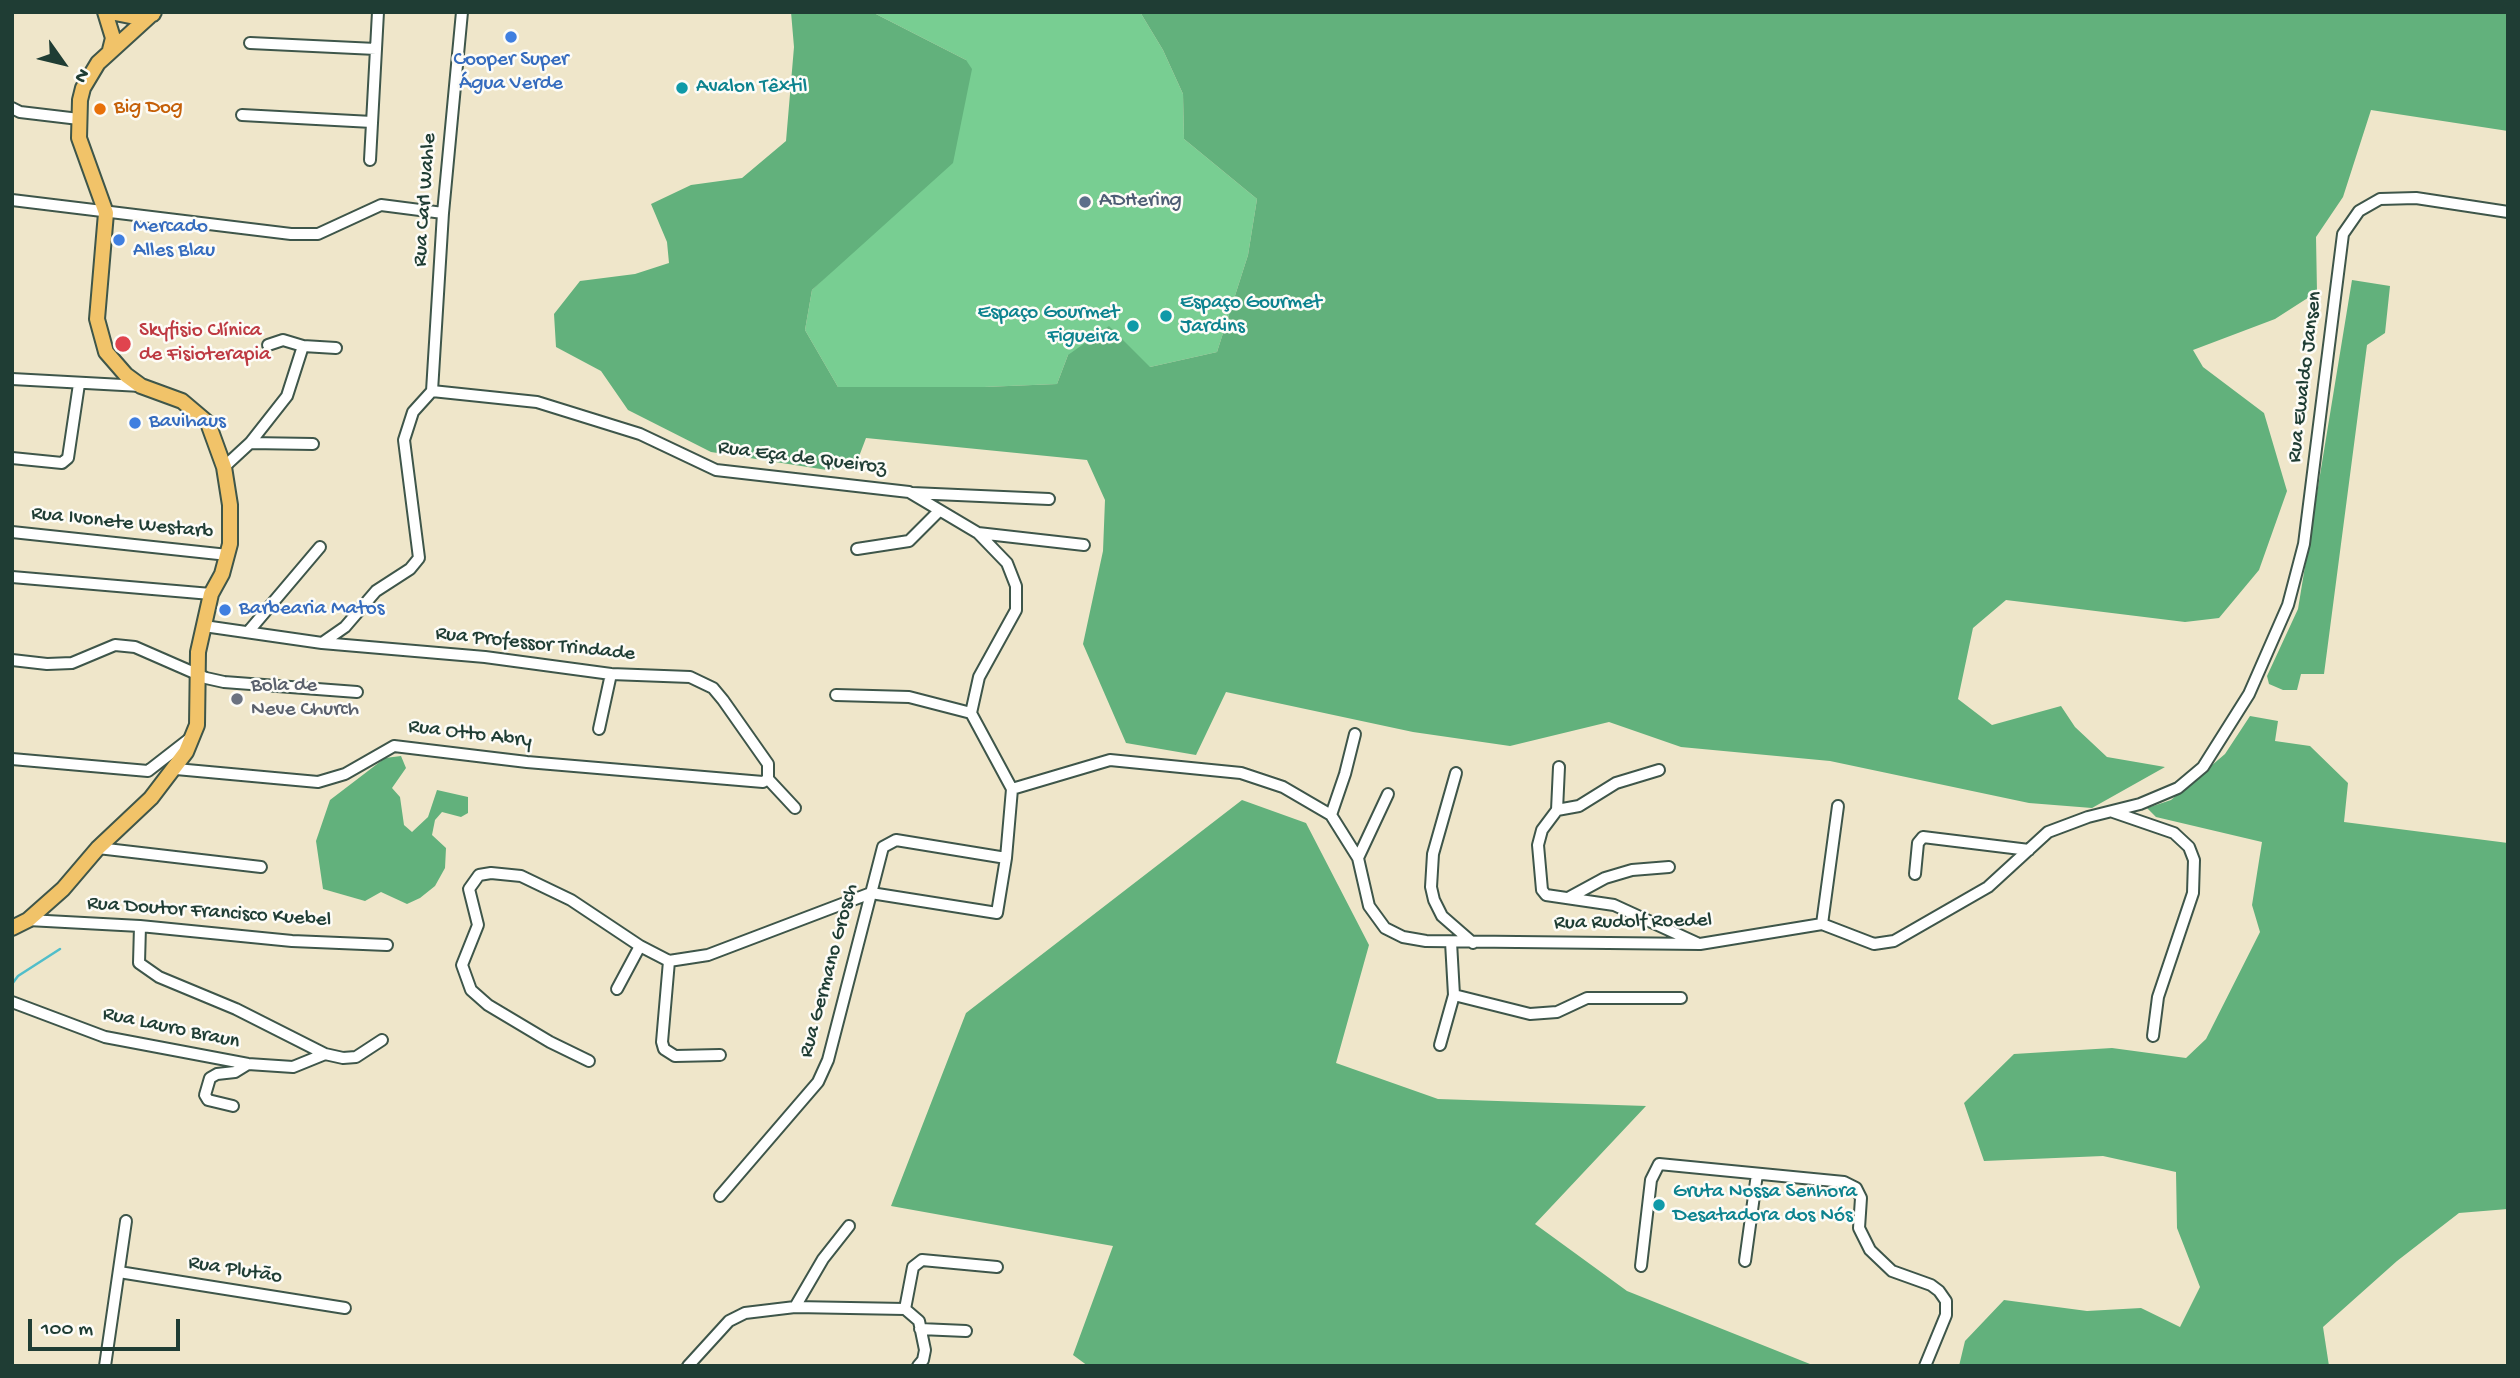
<!DOCTYPE html>
<meta charset="utf-8">
<style>
body{margin:0}
#map{position:relative;width:2520px;height:1378px;overflow:hidden;background:#efe6ca;font-family:"Gochi Hand",sans-serif}
canvas{display:block}
.frame{position:absolute;inset:0;border:14px solid #1f3d34;pointer-events:none}
.north{position:absolute;left:28px;top:28px;width:70px;height:70px;-webkit-text-stroke:5px #fdfcf7;paint-order:stroke;rotate:124deg;font-size:19px;font-weight:700;line-height:28px;text-align:center;color:#1f3d34}
.north::after{content:'';display:block;margin:auto;width:24px;height:32px;background:#1f3d34;clip-path:polygon(50% 0,100% 100%,50% 72%,0 100%)}
.scale{position:absolute;left:28px;top:1319px;width:152px;height:32px;box-sizing:border-box;border:4px solid #1f3d34;border-top:0;padding-left:9px;font-size:21px;line-height:24px;white-space:nowrap;color:#1f3d34;-webkit-text-stroke:5px #fdfcf7;paint-order:stroke}
</style>
<div id="map">
<canvas width="2520" height="1378"></canvas>
<div class="frame"></div>
<div class="north">N</div>
<div class="scale">100 m</div>
</div>
<script>
const ctx = document.querySelector('canvas').getContext('2d');
ctx.lineJoin = 'round';
function paint(path, color) {
  ctx.fillStyle = color;
  ctx.fill(path, 'evenodd');
}
function toPath(rows) {
  const path = new Path2D();
  for (const r of rows) {
    path.moveTo(r[0], r[1]);
    for (let i = 2; i < r.length; i += 2) path.lineTo(r[i], r[i + 1]);
  }
  return path;
}
function strokePath(path, color, width, dash) {
  ctx.strokeStyle = color;
  ctx.lineWidth = width;
  ctx.lineCap = dash ? 'butt' : 'round';
  ctx.setLineDash(dash || []);
  ctx.stroke(path);
}
function label(font, color, halo, rows, align = 'center') {
  ctx.font = font + ' "Gochi Hand",sans-serif';
  ctx.lineWidth = 5;
  ctx.setLineDash([]);
  ctx.textBaseline = 'middle';
  ctx.strokeStyle = halo;
  ctx.fillStyle = color;
  for (const [text, x, y, turn = 0] of rows) {
    ctx.save();
    ctx.translate(x, y);
    ctx.rotate((+turn || 0) * Math.PI / 180);
    ctx.textAlign = isNaN(turn) ? turn : align;
    if (halo) ctx.strokeText(text, 0, 0);
    ctx.fillText(text, 0, 0);
    ctx.restore();
  }
}
const green = toPath([
 [872,12,1140,12,1163,50,1183,94,1184,139,1257,199,1248,255,1217,352,1150,367,1068,355,1057,384,984,387,838,387,805,330,812,290,840,263,966,60]
]);
const forest = toPath([
 [791,12,872,12,966,60,972,69,953,163,812,290,805,330,838,387,984,387,1057,384,1068,355,1109,326,1150,367,1217,352,1248,255,1257,199,1184,139,1183,94,1163,50,1140,12,2508,12,2508,131,2371,110,2343,197,2316,237,2317,292,2275,319,2193,350,2203,367,2264,413,2287,491,2259,570,2219,618,2185,622,2006,600,1973,628,1958,699,1992,725,2061,706,2075,727,2107,757,2165,767,2092,808,2029,803,1830,761,1681,747,1609,722,1510,746,1413,732,1226,692,1196,755,1126,743,1083,644,1103,551,1105,500,1087,460,866,438,855,467,827,470,711,452,628,410,601,371,556,347,554,314,580,281,635,274,669,263,667,242,651,204,691,185,742,178,786,141,794,47],
 [2352,280,2390,286,2385,333,2367,345,2324,674,2301,674,2297,690,2283,690,2269,684,2267,676,2298,609],
 [2250,716,2278,721,2275,741,2310,746,2348,783,2344,822,2508,843,2508,1209,2459,1213,2397,1261,2323,1327,2329,1366,1959,1366,1965,1341,2004,1300,2087,1311,2141,1308,2180,1327,2200,1287,2177,1228,2176,1172,2103,1156,1984,1161,1964,1103,2014,1054,2112,1048,2186,1058,2206,1039,2260,932,2252,905,2262,842,2156,817,2147,808,2171,800,2225,754],
 [401,756,406,768,392,788,400,797,404,825,412,832,428,817,437,790,468,797,468,813,461,817,442,812,435,820,432,835,446,848,445,868,435,886,420,898,407,904,381,892,365,901,323,889,316,841,330,800,385,758],
 [1242,800,1306,823,1369,945,1336,1063,1438,1099,1646,1106,1535,1224,1627,1291,1815,1366,1088,1366,1073,1355,1113,1246,891,1206,966,1013]
]);
const stream = toPath([
 [12,984,18,976,60,949]
]);
const minor = toPath([
 [250,43,376,49],
 [12,108,20,112,79,119],
 [242,115,372,122],
 [370,160,378,12],
 [12,200,291,234,318,234,381,205,443,213],
 [268,345,283,340,303,346],
 [12,379,141,386],
 [432,391,443,213,462,12],
 [250,443,313,444],
 [12,458,62,463,68,458,79,384],
 [224,467,250,443,287,396,303,346,336,348],
 [912,493,1049,499],
 [12,532,228,555],
 [978,533,1084,545],
 [857,549,909,541,939,511],
 [12,577,211,594],
 [204,626,322,643,485,657,611,674,690,677,713,688,723,700,768,764,768,779,795,808],
 [248,632,320,547],
 [322,643,345,627,376,591,410,569,419,558,404,440,413,412,432,391,537,402,640,434,716,470,909,492,978,533,1007,563,1016,586,1016,610,979,677,971,713,1012,789,1006,858,997,913,871,893,708,955,669,961,640,946,571,900,521,876,491,873,479,875,469,889,478,925,462,965,471,990,488,1005,550,1042,589,1061],
 [12,660,47,664,72,663,115,645,135,647,206,678,224,682,357,692],
 [836,695,909,697,971,713],
 [599,729,611,674],
 [12,759,148,771,193,736],
 [1559,767,1557,810,1542,830,1538,845,1542,890,1546,895,1614,905,1697,943],
 [176,769,318,782,345,774,394,746,527,762,763,782,768,779],
 [1456,773,1433,854,1431,887,1434,900,1442,916,1473,943],
 [1012,789,1110,760,1241,773,1283,787,1331,815,1358,858,1369,906,1385,928,1403,937,1426,941,1700,944,1822,924,1874,944,1894,941,1988,887,2048,832,2088,817,2140,804,2178,788,2203,767,2249,694,2288,605,2304,544,2343,234,2359,211,2380,199,2416,198,2508,212],
 [1557,810,1579,806,1616,783,1659,770],
 [2113,812,2174,833,2189,847,2194,860,2193,893,2158,997,2153,1036],
 [1331,815,1345,774,1355,734],
 [98,848,261,867],
 [1358,858,1388,794],
 [1915,874,1918,843,1923,837,2029,850],
 [1570,897,1605,878,1632,870,1669,867],
 [28,920,140,926,292,941,387,945],
 [1822,924,1838,806],
 [140,926,139,963,159,977,236,1009,325,1054,343,1058,356,1057,382,1040],
 [669,961,662,1042,664,1049,675,1056,720,1055],
 [617,989,640,946],
 [1454,995,1530,1014,1557,1012,1587,998,1681,998],
 [12,1002,105,1037,248,1064,293,1067,325,1054],
 [1440,1045,1454,995,1451,942],
 [233,1106,208,1100,205,1095,210,1078,217,1074,235,1072,248,1064],
 [720,1196,818,1082,828,1060,883,847,896,840,1006,858],
 [1745,1261,1757,1174],
 [1641,1266,1651,1180,1659,1164,1844,1182,1856,1188,1861,1198,1859,1228,1870,1250,1892,1271,1931,1285,1939,1291,1946,1301,1946,1315,1925,1366],
 [119,1272,345,1308],
 [795,1307,823,1259,849,1226],
 [905,1309,913,1267,922,1260,997,1267],
 [920,1329,966,1331],
 [105,1366,126,1221],
 [688,1366,729,1321,745,1313,795,1307,905,1309,919,1321,925,1350,923,1360,918,1366]
]);
const major = toPath([
 [105,12,113,38,110,50],
 [110,12,135,17,153,14],
 [12,928,28,920,63,889,98,848,151,798,186,752,197,725,198,652,211,594,222,574,230,544,230,505,224,467,208,423,182,401,141,386,126,375,106,352,97,319,106,213,79,138,80,100,83,88,98,63,154,12]
]);
const markers = [
 [511,37,7,"#3f7fe0"],
 [682,88,7,"#0f9aa8"],
 [100,109,7,"#e8710a"],
 [1085,202,7,"#5c6f8a"],
 [119,240,7,"#3f7fe0"],
 [1166,316,7,"#0f9aa8"],
 [1133,326,7,"#0f9aa8"],
 [123,344,9,"#e0444e"],
 [135,423,7,"#3f7fe0"],
 [225,610,7,"#3f7fe0"],
 [237,699,7,"#6b7280"],
 [1659,1205,7,"#0f9aa8"]
];
const shopNames = [
 ["Cooper Super",511,61,"center"],
 ["Água Verde",511,85,"center"],
 ["Mercado",133,228],
 ["Alles Blau",133,252],
 ["Bavihaus",149,423],
 ["Barbearia Matos",239,610]
];
const cultureNames = [
 ["Avalon Têxtil",696,88],
 ["Espaço Gourmet",1180,304],
 ["Jardins",1180,328],
 ["Espaço Gourmet",1119,314,"right"],
 ["Figueira",1119,338,"right"],
 ["Gruta Nossa Senhora",1673,1193],
 ["Desatadora dos Nós",1673,1217]
];
const foodNames = [
 ["Big Dog",114,109]
];
const streetNames = [
 ["Rua Carl Wahle",426,200,-86],
 ["Rua Ewaldo Jansen",2306,377,-83],
 ["Rua Eça de Queiroz",802,459,7],
 ["Rua Ivonete Westarb",122,524,6],
 ["Rua Professor Trindade",535,645,6],
 ["Rua Otto Abry",470,735,7],
 ["Rua Doutor Francisco Kuebel",209,913,4],
 ["Rua Rudolf Roedel",1633,923,-1],
 ["Rua Germano Grosch",830,971,-75],
 ["Rua Lauro Braun",171,1029,12],
 ["Rua Plutão",235,1271,9]
];
const serviceNames = [
 ["ADHering",1099,202]
];
const healthNames = [
 ["Skyfisio Clínica",139,332],
 ["de Fisioterapia",139,356]
];
const worshipNames = [
 ["Bola de",251,687],
 ["Neve Church",251,711]
];
paint(green, '#78ce92');
paint(forest, '#62b17c');
strokePath(stream, '#51beca', 2.5);
strokePath(minor, '#3e564a', 14);
strokePath(major, '#3e564a', 18);
strokePath(minor, '#fff', 10);
strokePath(major, '#f1c369', 14);
for (const [x, y, r, color] of markers) {
  const dot = new Path2D();
  dot.arc(x, y, r, 0, 2 * Math.PI);
  ctx.fillStyle = color;
  ctx.fill(dot);
  strokePath(dot, '#fdfcf7', 2.5);
}
label('21px', '#366cbe', '#fdfcf7', shopNames, 'left');
label('21px', '#0d838f', '#fdfcf7', cultureNames, 'left');
label('21px', '#c56008', '#fdfcf7', foodNames, 'left');
label('21px', '#1f3d34', '#fdfcf7', streetNames);
label('21px', '#4e5e75', '#fdfcf7', serviceNames, 'left');
label('21px', '#be3a42', '#fdfcf7', healthNames, 'left');
label('21px', '#5b616d', '#fdfcf7', worshipNames, 'left');
</script>
